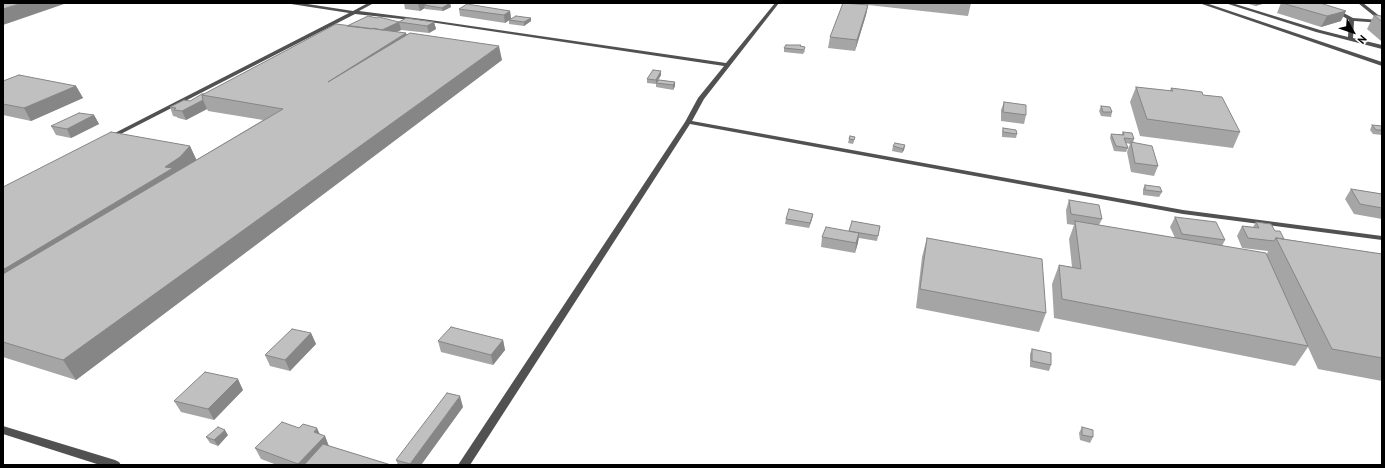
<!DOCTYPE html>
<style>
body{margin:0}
#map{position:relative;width:1385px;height:468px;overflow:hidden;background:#fff;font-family:"PT Sans",sans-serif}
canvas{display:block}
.frame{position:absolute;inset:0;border:4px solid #000;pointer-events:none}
.north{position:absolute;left:1333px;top:12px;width:40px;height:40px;-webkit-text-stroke:3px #fff;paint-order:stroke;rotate:130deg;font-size:11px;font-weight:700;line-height:16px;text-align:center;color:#000}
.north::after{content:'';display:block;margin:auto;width:14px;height:18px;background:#000;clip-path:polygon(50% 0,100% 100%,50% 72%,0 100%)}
</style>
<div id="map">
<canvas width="1385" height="468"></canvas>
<div class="frame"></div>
<div class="north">N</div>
</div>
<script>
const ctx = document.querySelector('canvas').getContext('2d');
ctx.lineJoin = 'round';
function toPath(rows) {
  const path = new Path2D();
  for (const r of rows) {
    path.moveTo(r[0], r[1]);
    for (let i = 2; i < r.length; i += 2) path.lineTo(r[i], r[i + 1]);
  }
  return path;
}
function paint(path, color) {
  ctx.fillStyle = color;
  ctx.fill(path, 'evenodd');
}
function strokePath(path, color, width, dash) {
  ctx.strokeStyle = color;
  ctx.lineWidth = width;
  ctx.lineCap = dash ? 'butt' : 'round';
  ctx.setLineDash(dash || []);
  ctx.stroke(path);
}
const lane = toPath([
 [289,3,301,3,353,11,368,3,374,3,359,11,430,20,726,63,775,3,779,3,704,99,692,121,1183,210,1382,236,1382,240,1183,214,690,124,470,465,458,465,685,122,698,98,724,66,430,22,355,14,111,139,107,139,107,137,349,13,291,4,289,3],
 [1199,3,1206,3,1382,62,1382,66,1199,3],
 [1225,3,1232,3,1320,30,1348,37,1349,20,1334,11,1338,10,1353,18,1379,20,1358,3,1363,3,1382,18,1382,23,1354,21,1353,38,1382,45,1382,49,1316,32,1225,3],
 [3,426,115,460,119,462,121,465,100,465,3,434,3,426]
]);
const wall = toPath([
 [404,3,450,3,451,7,443,11,425,9,425,8,420,11,405,9],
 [849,3,971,3,968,16,868,5,866,15,855,51,828,48,830,37],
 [1246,3,1266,3,1255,6],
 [1281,3,1320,3,1341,21,1321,27,1277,13],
 [459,9,510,11,511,18,531,18,531,21,524,26,509,24,509,20,505,23,460,16],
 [1374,15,1382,16,1382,41,1381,41,1367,29],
 [399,22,434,22,436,29,429,33,401,30,396,32,406,33,407,35,502,60,76,380,3,357,3,187,190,146,196,160,263,120,208,111,207,109,186,120,178,118,177,117,173,116,170,107,190,101,204,94,347,26],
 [801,47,805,51,803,54,784,52,784,48],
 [661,75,658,80,675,82,675,86,673,90,656,87,656,84,647,83,647,79],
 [3,81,76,86,83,98,31,121,3,115],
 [1136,87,1170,91,1171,88,1203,95,1240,132,1233,148,1140,136,1130,102],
 [1004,102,1026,115,1024,124,1001,121,1001,110],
 [1101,106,1112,112,1111,117,1101,116,1099,111],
 [94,115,99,124,71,138,56,135,51,126],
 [1372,125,1382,126,1382,135,1373,134,1370,130],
 [1003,128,1017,134,1016,138,1002,137,1002,133],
 [1123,132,1134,139,1133,143,1158,166,1154,176,1131,172,1127,152,1130,144,1126,143,1128,148,1126,152,1114,151,1110,138,1111,134,1121,135],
 [855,137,854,141,853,144,848,143,849,139],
 [905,145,904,150,902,153,892,151,893,146],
 [1145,185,1162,192,1159,197,1143,195,1143,189],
 [1351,189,1382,194,1382,219,1354,214,1345,199],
 [1069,200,1102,219,1099,225,1175,238,1170,227,1175,217,1225,240,1222,246,1267,254,1268,251,1242,248,1237,236,1242,226,1253,227,1256,222,1275,231,1284,239,1382,254,1382,381,1318,369,1308,347,1295,366,1054,318,1052,284,1059,265,1072,267,1069,239,1074,225,1067,224,1066,210],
 [813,214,812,219,809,228,785,224,786,219],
 [880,226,877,241,859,238,855,253,821,247,822,237,849,231],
 [927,238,1046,313,1039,332,916,308,922,257],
 [311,333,316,344,290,371,270,366,265,355],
 [503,340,505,350,493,365,441,352,438,341],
 [1032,349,1051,365,1049,371,1030,367,1030,354],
 [243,390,214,420,181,412,174,401],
 [463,407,421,465,398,465,396,460],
 [1082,427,1093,437,1090,443,1080,440,1079,433],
 [299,428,325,436,329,446,391,465,277,465,261,459,255,448],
 [228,435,218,446,210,443,206,437]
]);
const shadedWall = toPath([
 [22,3,67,3,3,25,3,9],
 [419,3,430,3,424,5,425,8,420,11,418,4],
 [450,3,451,7,443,11,442,8],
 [1257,3,1266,3,1255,6],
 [868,5,866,15,855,51,857,40],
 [510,11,511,19,505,23,504,15],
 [1346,11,1341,21,1321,27,1327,16],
 [531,18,531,21,524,26,524,22],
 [399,22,401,30,384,38,382,30],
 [434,22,436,29,429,33,427,26],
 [406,33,410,47,328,82],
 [499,46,502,60,76,380,63,360],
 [661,71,661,75,656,84,656,80],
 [675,82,675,86,673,90,673,85],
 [76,86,83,98,31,121,24,108],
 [203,100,207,109,186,120,182,111],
 [94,115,99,124,71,138,67,129],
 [905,145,904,150,902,153,903,149],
 [190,146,198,163,3,293,3,269,165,167],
 [813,214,812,219,809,228,810,223],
 [859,233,858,243,855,253,856,243],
 [311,333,316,344,290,371,285,360],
 [503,340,505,350,493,365,491,355],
 [238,379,243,390,214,420,208,409],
 [460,396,463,407,421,465,410,465,410,464],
 [317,428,322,439,325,436,329,447,312,465,298,465,298,464,314,432],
 [225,430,228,435,218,446,214,440]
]);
const building = toPath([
 [3,3,22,3,3,9,3,3],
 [428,3,450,3,442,8,424,5,428,3],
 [843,3,868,5,857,40,830,37,843,3],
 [1282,3,1320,3,1346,11,1327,16,1282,3],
 [467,4,510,11,504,15,459,9,467,4],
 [1374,15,1382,16,1382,22,1374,15],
 [368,16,377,18,379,17,399,22,406,18,434,22,427,26,399,22,382,30,373,28,372,29,347,26,368,16],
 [516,16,531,18,524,22,509,20,516,16],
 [336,24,406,33,328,82,410,33,499,46,63,360,3,342,3,274,283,109,202,95,336,24],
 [786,45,801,45,800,46,805,47,804,50,784,48,786,45],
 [653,70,661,71,656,80,647,79,653,70],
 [19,75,76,86,24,108,3,104,3,81,19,75],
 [659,80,675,82,673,85,656,83,659,80],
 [1136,87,1173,91,1171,88,1202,92,1203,95,1222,97,1240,132,1147,119,1136,87],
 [202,94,204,94,202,95,203,100,182,111,174,110,176,108,170,107,184,100,190,101,202,94],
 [1004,102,1026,105,1026,115,1003,112,1004,102],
 [1101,106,1110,107,1112,112,1103,112,1101,106],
 [79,113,94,115,67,129,51,126,79,113],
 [1372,125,1382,126,1382,130,1376,130,1372,125],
 [1003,128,1016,130,1017,134,1003,132,1003,128],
 [111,132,190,146,180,157,165,167,173,168,6,268,3,269,3,187,111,132],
 [1123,132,1132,133,1134,139,1124,138,1128,148,1116,146,1111,134,1124,135,1123,132],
 [850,136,855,137,854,140,849,139,850,136],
 [1131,142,1152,146,1158,166,1135,163,1131,142],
 [895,143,905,145,903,149,893,146,895,143],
 [1145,185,1160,187,1162,192,1145,190,1145,185],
 [1351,189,1382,194,1382,208,1360,204,1351,189],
 [1069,200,1099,205,1102,219,1071,214,1069,200],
 [789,209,813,214,810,223,786,219,789,209],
 [1175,217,1216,222,1225,240,1182,234,1175,217],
 [852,221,880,226,878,236,849,231,852,221],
 [1075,221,1266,253,1308,346,1062,299,1059,265,1081,269,1075,221],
 [1256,222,1271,224,1275,231,1280,231,1284,239,1276,238,1274,241,1248,238,1242,226,1259,228,1256,222],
 [826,227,859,233,856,243,822,237,826,227],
 [927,238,1042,259,1046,313,920,289,927,238],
 [1276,238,1382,254,1382,358,1332,349,1276,238],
 [451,327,503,340,491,355,438,341,451,327],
 [292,329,311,333,285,360,265,355,292,329],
 [1032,349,1051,353,1051,365,1032,361,1032,349],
 [205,372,238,379,208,409,174,401,205,372],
 [447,393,460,396,410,464,396,460,447,393],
 [282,422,299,428,303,424,317,428,314,432,325,436,298,464,255,448,282,422],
 [218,427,225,430,214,440,206,437,218,427],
 [1082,427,1093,430,1093,437,1082,435,1082,427],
 [323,444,391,465,304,465,323,444]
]);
paint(lane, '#515151');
paint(wall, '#a5a5a5');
paint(shadedWall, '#868686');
paint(building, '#c0c0c0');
strokePath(building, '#868686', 1);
</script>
